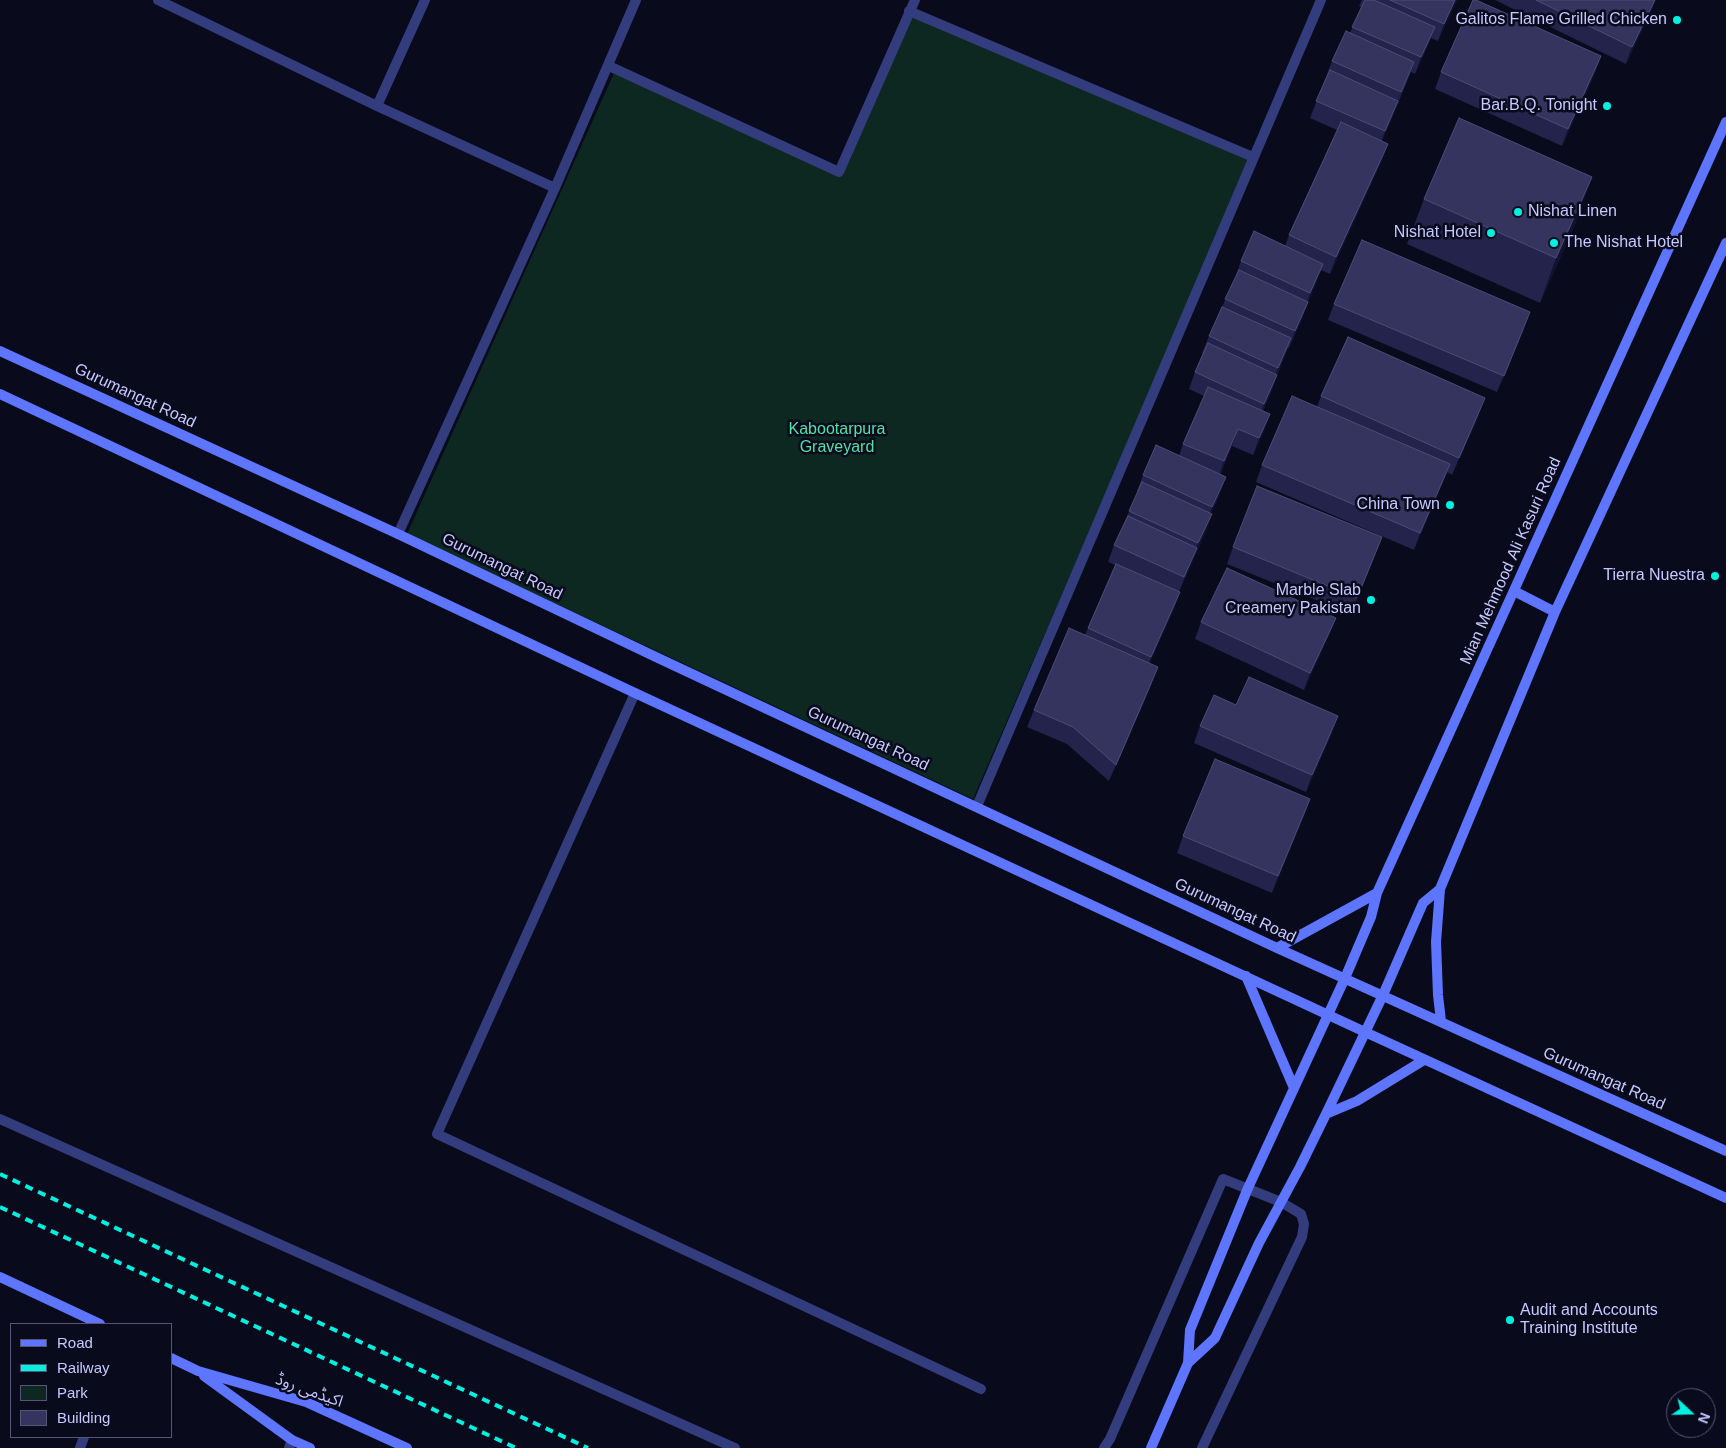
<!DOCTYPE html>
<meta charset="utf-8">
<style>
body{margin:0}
#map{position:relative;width:1726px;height:1448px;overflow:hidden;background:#0a0a1d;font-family:Helvetica,sans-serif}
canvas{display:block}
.legend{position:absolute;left:10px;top:1323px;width:162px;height:115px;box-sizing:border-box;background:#0a0a1d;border:1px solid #555677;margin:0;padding:6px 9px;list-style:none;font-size:15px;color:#c6c9ff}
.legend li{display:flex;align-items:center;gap:10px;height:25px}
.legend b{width:25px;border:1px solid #555677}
.north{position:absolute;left:1666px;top:1388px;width:50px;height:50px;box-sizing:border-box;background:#0a0a1d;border:1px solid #555677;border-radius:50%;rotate:111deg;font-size:14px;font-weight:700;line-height:20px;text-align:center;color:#c6c9ff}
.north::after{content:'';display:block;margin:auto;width:18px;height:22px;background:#00f1e0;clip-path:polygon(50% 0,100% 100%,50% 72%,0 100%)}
</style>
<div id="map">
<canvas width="1726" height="1448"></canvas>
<ul class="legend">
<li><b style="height:6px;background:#5d75ff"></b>Road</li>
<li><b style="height:6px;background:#00f1e0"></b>Railway</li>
<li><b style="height:14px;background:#0d2721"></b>Park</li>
<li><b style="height:14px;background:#35345f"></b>Building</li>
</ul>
<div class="north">N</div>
</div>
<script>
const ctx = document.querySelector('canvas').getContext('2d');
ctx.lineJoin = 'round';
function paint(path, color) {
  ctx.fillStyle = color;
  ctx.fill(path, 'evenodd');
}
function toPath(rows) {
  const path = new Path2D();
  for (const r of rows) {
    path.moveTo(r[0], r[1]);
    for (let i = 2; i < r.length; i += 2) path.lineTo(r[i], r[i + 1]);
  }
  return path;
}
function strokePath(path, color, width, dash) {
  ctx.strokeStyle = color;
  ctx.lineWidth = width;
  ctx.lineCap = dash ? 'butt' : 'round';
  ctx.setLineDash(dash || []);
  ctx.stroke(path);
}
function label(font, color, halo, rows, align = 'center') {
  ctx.font = font + ' Helvetica,"Noto Sans Arabic",sans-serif';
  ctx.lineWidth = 5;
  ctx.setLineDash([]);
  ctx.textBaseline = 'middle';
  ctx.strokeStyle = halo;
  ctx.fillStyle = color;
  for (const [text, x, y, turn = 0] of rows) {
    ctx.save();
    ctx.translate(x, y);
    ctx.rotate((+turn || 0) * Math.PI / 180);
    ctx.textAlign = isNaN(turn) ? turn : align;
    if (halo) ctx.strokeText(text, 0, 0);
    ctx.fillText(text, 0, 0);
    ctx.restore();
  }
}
const green = toPath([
 [909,11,1250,161,973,799,407,534,615,71,839,172]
]);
const street = toPath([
 [158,0,377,106,555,188],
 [909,11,1253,157],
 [609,66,839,172,915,0],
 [377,106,425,0],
 [398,534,555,188,636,0],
 [635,693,437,1134,981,1389],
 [977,806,1321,0],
 [0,1119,735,1448],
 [80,1448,84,1437],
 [289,1448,292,1440],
 [1104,1448,1110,1439,1223,1179,1281,1202,1301,1214,1304,1224,1302,1237,1202,1448]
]);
const secondary = toPath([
 [0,351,398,534,658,658,1277,948,1726,1151],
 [0,394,635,693,1365,1032,1726,1198],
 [1514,591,1555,612],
 [1440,889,1436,942,1438,995,1441,1021],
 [1277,948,1377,893],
 [1246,976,1294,1088],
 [1326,1114,1357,1101,1424,1060],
 [0,1277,100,1324],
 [171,1358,198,1371,306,1402,407,1448],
 [1188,1363,1215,1338,1259,1243,1300,1167,1326,1114,1383,995,1423,903,1440,889,1555,612,1726,243],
 [204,1376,292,1440,310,1448],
 [1151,1448,1188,1363,1190,1330,1248,1188,1345,978,1371,917,1377,893,1726,122]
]);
const rail = toPath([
 [0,1174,588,1448],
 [0,1207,516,1448]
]);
const wall = toPath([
 [1362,0,1457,0,1438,41,1431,38,1415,74,1411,72,1382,141,1388,144,1382,160,1330,274,1321,270,1308,302,1302,319,1289,348,1288,348,1277,375,1271,392,1263,411,1264,431,1253,455,1232,446,1220,475,1220,494,1211,513,1206,531,1179,592,1174,609,1149,664,1152,684,1109,781,1067,744,1027,727,1034,710,1085,635,1115,565,1108,562,1114,545,1138,492,1137,491,1143,475,1179,456,1183,444,1204,396,1189,389,1195,372,1203,353,1202,353,1209,336,1235,278,1241,261,1285,246,1289,235,1337,130,1310,118,1332,61,1350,33,1361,7,1359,6],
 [1495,0,1655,0,1652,9,1626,64],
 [1601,56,1595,73,1562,146,1435,89,1441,72],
 [1424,199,1576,222,1540,303,1407,244],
 [1334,304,1524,329,1497,392,1328,320],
 [1321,396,1479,415,1452,475,1447,472,1414,550,1256,482,1262,465,1317,407],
 [1233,547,1376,553,1351,614,1227,564],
 [1336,618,1329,635,1304,690,1195,639,1201,622],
 [1236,705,1332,733,1306,792,1194,743,1200,726],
 [1310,799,1304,816,1272,893,1177,853,1183,836]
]);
const shadedWall = toPath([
 [1455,0,1457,0,1438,41,1444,24],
 [1655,0,1652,9,1626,64,1632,47],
 [1435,27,1428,44,1415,74,1421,57],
 [1601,56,1595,73,1562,146,1568,129],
 [1414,62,1408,78,1394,108,1401,92],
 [1398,101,1392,118,1379,148,1385,131],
 [1388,144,1382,160,1330,274,1336,257],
 [1592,177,1576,222,1540,303,1556,258],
 [1323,264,1317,280,1304,310,1310,293],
 [1308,302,1302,319,1289,348,1295,331],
 [1530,312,1524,329,1497,392,1504,376],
 [1291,338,1285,355,1272,385,1278,368],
 [1277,375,1271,392,1258,421,1264,404],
 [1485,398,1479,415,1452,475,1459,458],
 [1270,414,1264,431,1253,455,1259,438],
 [1238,429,1232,446,1218,478,1224,461],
 [1450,464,1444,481,1414,550,1420,533],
 [1226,477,1220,494,1206,523,1212,507],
 [1212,514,1206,531,1178,594,1198,543],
 [1382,537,1376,553,1351,614,1357,598],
 [1180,592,1174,609,1145,674,1151,657],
 [1336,618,1329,635,1304,690,1310,673],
 [1158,667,1152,684,1109,781,1116,765],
 [1338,716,1332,733,1306,792,1312,775],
 [1310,799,1304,816,1272,893,1278,876]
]);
const building = toPath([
 [1365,0,1374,0,1435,27,1421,57,1352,27,1365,0],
 [1390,0,1455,0,1444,24,1390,0],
 [1473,0,1476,0,1601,56,1568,129,1441,72,1473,0],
 [1536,0,1655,0,1632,47,1536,0],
 [1346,31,1414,62,1401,92,1332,61,1346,31],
 [1330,70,1398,101,1385,131,1316,101,1330,70],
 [1459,118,1592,177,1556,258,1424,199,1459,118],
 [1341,122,1388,144,1336,257,1289,235,1341,122],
 [1254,231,1323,264,1310,293,1241,261,1254,231],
 [1362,240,1530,312,1504,376,1334,304,1362,240],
 [1239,270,1308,302,1295,331,1225,299,1239,270],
 [1222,307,1291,338,1278,368,1209,336,1222,307],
 [1348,337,1485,398,1459,458,1321,396,1348,337],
 [1208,343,1277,375,1264,404,1195,372,1208,343],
 [1208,387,1270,414,1259,438,1238,429,1224,461,1183,444,1208,387],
 [1292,396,1450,464,1420,533,1262,465,1292,396],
 [1156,445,1226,477,1212,507,1143,475,1156,445],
 [1142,482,1212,514,1198,543,1129,511,1142,482],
 [1257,486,1382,537,1357,598,1233,547,1257,486],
 [1128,516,1197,548,1184,577,1114,545,1128,516],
 [1116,564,1180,592,1151,657,1088,628,1116,564],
 [1227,568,1336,618,1310,673,1201,622,1227,568],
 [1069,628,1158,667,1116,765,1073,727,1034,710,1069,628],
 [1249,677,1338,716,1312,775,1200,726,1214,695,1236,705,1249,677],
 [1215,759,1310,799,1278,876,1183,836,1215,759]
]);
const markers = [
 [1677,20,5,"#00f1e0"],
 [1607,106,5,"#00f1e0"],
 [1518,212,5,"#00f1e0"],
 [1491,233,5,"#00f1e0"],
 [1554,243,5,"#00f1e0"],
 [1450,505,5,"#00f1e0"],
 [1715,576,5,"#00f1e0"],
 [1371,600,5,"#00f1e0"],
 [1510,1320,5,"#00f1e0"]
];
const poiNames = [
 ["Galitos Flame Grilled Chicken",1667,20],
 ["Bar.B.Q. Tonight",1597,106],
 ["Nishat Linen",1528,212,"left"],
 ["Nishat Hotel",1481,233],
 ["The Nishat Hotel",1564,243,"left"],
 ["China Town",1440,505],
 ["Tierra Nuestra",1705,576],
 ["Marble Slab",1361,591],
 ["Creamery Pakistan",1361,609],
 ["Audit and Accounts",1520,1311,"left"],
 ["Training Institute",1520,1329,"left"]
];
const streetNames = [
 ["Gurumangat Road",135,396,25],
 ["Mian Mehmood Ali Kasuri Road",1511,561,-66],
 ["Gurumangat Road",502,567,26],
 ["Gurumangat Road",868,739,25],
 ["Gurumangat Road",1235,911,25],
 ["Gurumangat Road",1604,1079,24],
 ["اکیڈمی روڈ",309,1391,20]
];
const parkNames = [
 ["Kabootarpura",837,430],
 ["Graveyard",837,448]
];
paint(green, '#0d2721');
strokePath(street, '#333d7e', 10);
strokePath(secondary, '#5d75ff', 10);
strokePath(rail, '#00f1e0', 4, [8, 6]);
paint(wall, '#23234c');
paint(shadedWall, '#121131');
paint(building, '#35345f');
strokePath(building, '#4c4c78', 1);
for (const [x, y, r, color] of markers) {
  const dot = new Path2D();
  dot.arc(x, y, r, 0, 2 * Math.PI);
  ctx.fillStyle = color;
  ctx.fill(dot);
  strokePath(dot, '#0a0a1d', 2);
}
label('16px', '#c6c9ff', '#0a0a1d', poiNames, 'right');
label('16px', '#c6c9ff', '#0a0a1d', streetNames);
label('16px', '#4ee3a4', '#0a0a1d', parkNames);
</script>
